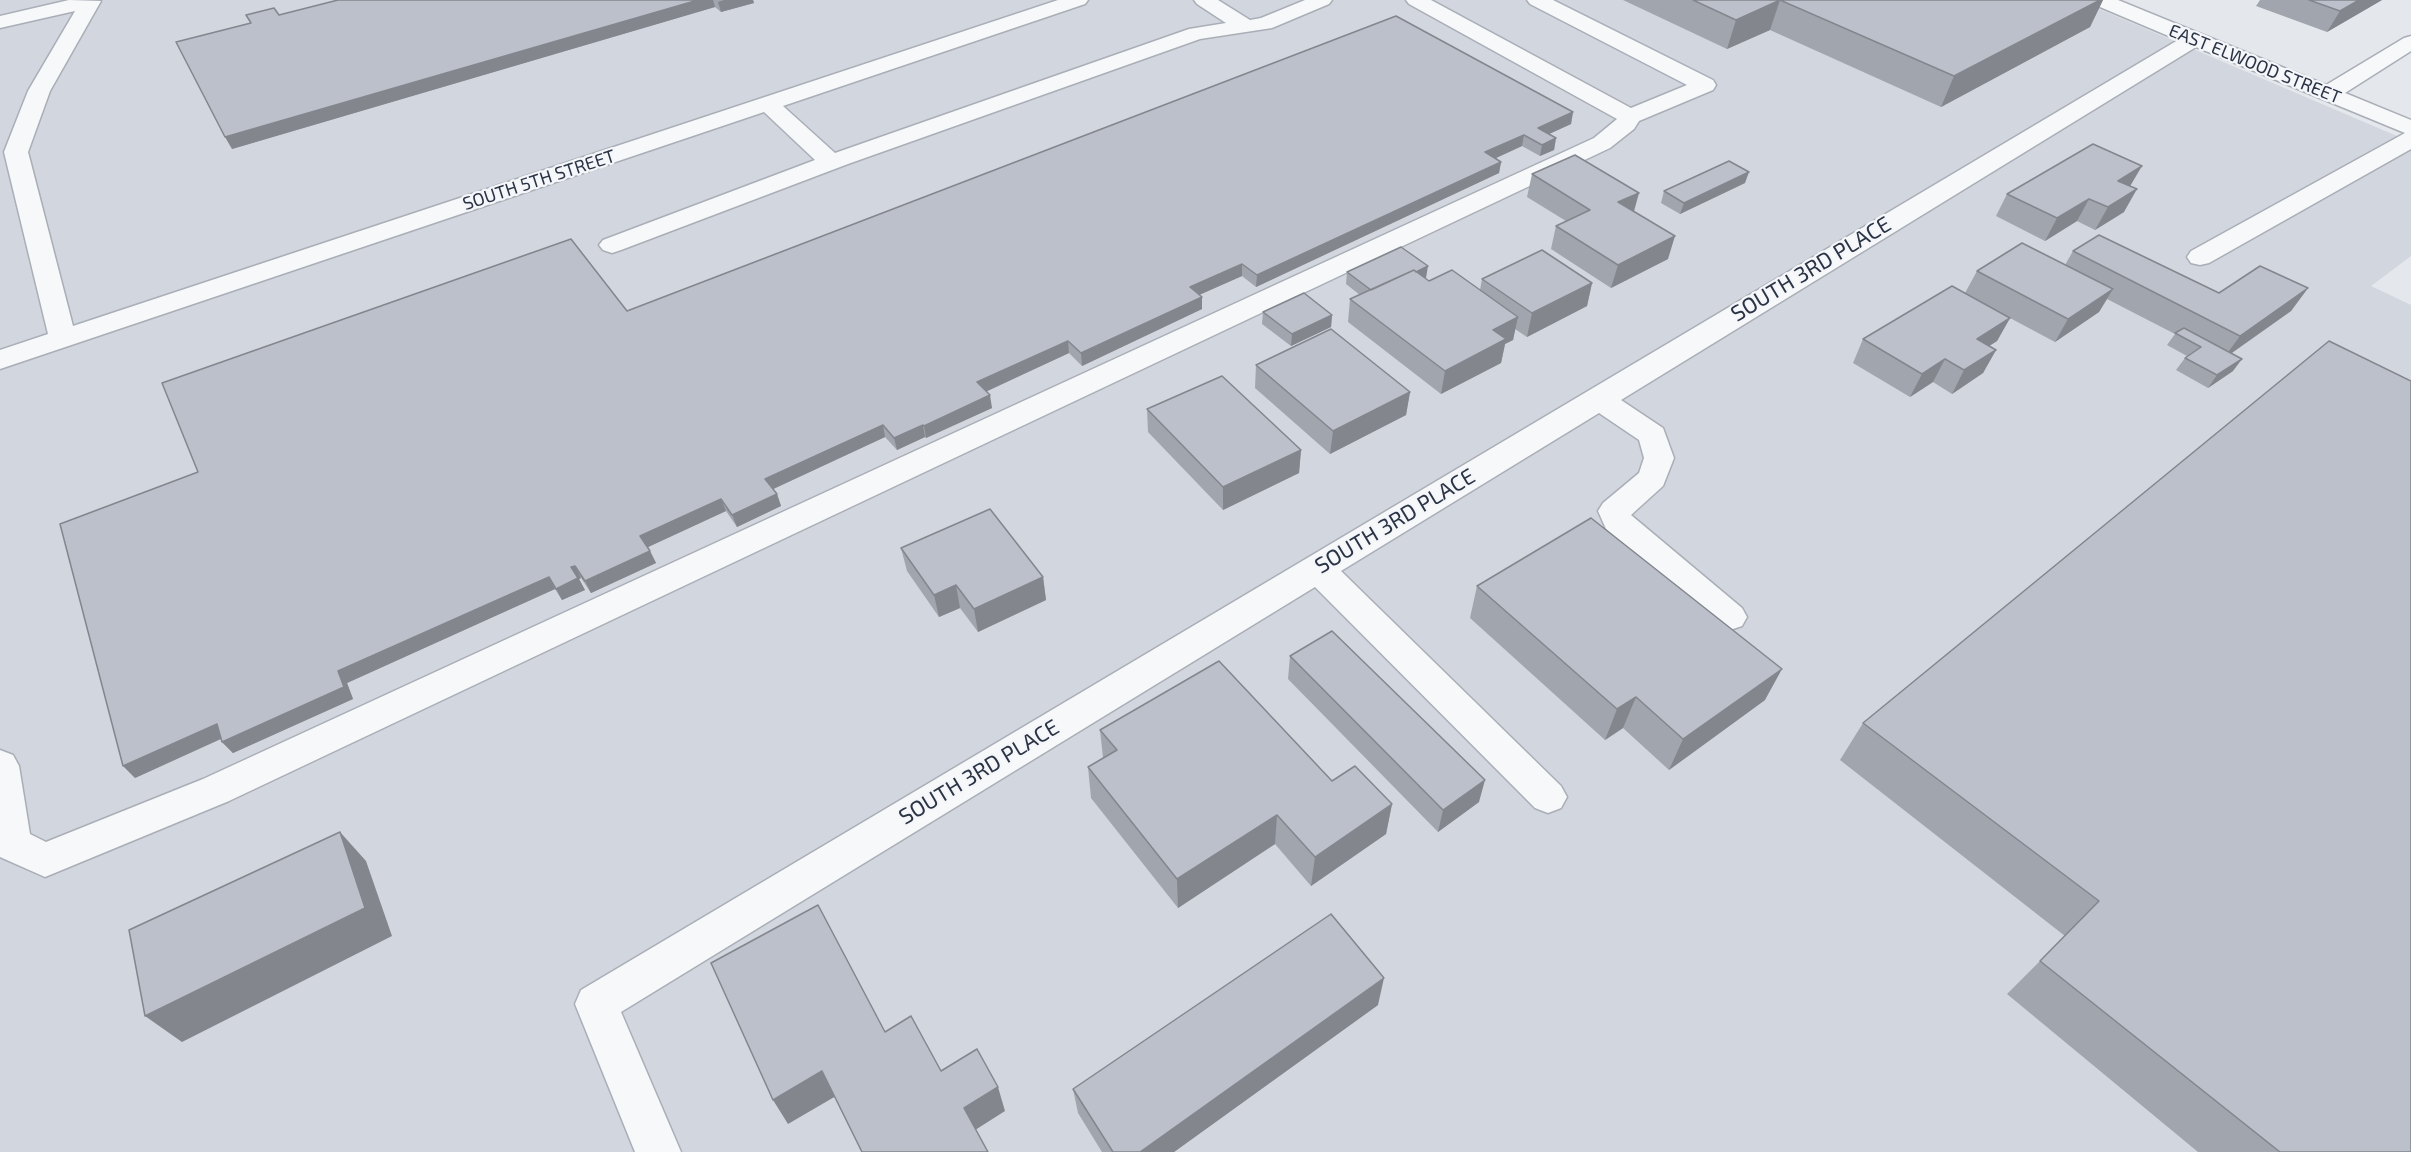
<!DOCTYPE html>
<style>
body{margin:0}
canvas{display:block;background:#e4e7ec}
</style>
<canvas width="2411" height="1152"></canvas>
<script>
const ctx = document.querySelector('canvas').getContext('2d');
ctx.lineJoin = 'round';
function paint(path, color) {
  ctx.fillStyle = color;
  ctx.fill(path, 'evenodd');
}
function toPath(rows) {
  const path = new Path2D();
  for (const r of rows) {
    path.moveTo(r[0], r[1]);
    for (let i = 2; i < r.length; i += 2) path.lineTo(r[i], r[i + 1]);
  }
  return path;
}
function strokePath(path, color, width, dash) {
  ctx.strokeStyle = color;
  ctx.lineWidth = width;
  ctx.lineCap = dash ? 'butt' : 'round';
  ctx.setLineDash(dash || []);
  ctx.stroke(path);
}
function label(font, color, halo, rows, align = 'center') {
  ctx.font = font + ' "Exo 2",sans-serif';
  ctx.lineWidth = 4.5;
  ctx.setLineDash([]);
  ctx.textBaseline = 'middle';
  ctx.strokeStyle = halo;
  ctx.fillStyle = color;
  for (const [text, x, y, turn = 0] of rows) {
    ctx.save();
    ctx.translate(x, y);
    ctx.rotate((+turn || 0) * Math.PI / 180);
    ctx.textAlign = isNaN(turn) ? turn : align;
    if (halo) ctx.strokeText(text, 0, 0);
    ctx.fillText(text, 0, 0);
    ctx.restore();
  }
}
const built = toPath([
 [0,0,2078,0,2411,142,2411,256,2371,286,2411,305,2411,1152,0,1152]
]);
const minor = toPath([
 [69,0,101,1,50,91,28,152,73,326,1058,0,1088,0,1085,4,783,106,835,153,1189,29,1226,23,1197,4,1194,0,1218,0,1250,20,1261,18,1305,0,1332,0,1329,4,1272,28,1200,39,848,164,621,250,612,253,603,250,599,245,603,240,815,160,764,112,0,369,0,350,48,334,4,152,28,91,75,11,0,28,0,16,69,0],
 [1406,0,1431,0,1631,108,1687,85,1530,4,1527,0,1553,0,1713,80,1716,85,1713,90,1639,121,1634,129,1610,148,229,801,45,877,0,857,0,750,13,755,19,766,30,834,46,842,203,779,1594,138,1617,119,1409,4,1406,0],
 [2090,0,2118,0,2326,85,2404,38,2411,36,2411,51,2345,93,2411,120,2411,149,2209,263,2200,265,2191,263,2187,257,2191,251,2405,133,2196,47,1621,400,1663,428,1674,458,1663,486,1631,515,1742,608,1747,617,1742,626,1730,630,1718,626,1606,529,1598,511,1603,503,1639,473,1644,458,1639,440,1599,413,1341,571,1561,786,1567,797,1561,808,1548,813,1535,808,1315,587,621,1012,681,1152,635,1152,575,1004,581,990,2178,40,2093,4,2090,0]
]);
const wall = toPath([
 [338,0,753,0,754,3,721,12,715,7,232,149,279,15],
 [1623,0,2103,0,2090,27,1941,107,1770,30,1727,49],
 [2260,0,2382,0,2327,32,2256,6],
 [1573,112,1571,124,1549,134,1556,138,1554,150,1540,156,1522,146,1496,158,1501,162,1499,173,1256,287,1242,276,1199,295,1202,309,1082,366,1069,353,986,391,992,408,926,438,925,437,897,450,885,437,773,489,777,494,781,506,737,527,726,511,648,547,656,563,591,593,581,578,579,579,585,590,562,600,555,589,347,683,353,699,233,753,222,742,221,739,135,778,627,311],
 [1532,174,1634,212,1668,259,1611,288,1551,249,1556,226,1566,221,1527,197],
 [1745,183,1680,214,1661,203,1664,191],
 [2130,186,2124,212,2095,230,2077,221,2045,241,1996,216,2007,194],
 [2073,251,2219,293,2308,288,2291,311,2232,353,2233,371,2208,388,2176,370,2185,358,2187,356,2167,345,2175,334,2107,299,2099,312,2055,342,2010,318,1997,341,1989,346,1996,350,1983,373,1952,394,1933,382,1910,397,1853,363,1863,339,1965,293,1977,271,2065,265],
 [1347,272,1426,278,1425,278,1429,281,1480,290,1482,279,1592,283,1587,306,1527,337,1515,329,1513,340,1505,344,1501,363,1441,394,1348,322,1350,299,1360,295,1346,284],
 [1263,312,1332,315,1331,327,1291,346,1262,324],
 [2329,341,2411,1152,2198,1152,2007,994,2065,936,1840,760,1863,723],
 [1256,365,1410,392,1406,415,1330,454,1255,388],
 [1147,409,1301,450,1299,473,1223,510,1148,432],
 [901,548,1043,577,1046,600,978,632,960,608,939,617,907,571],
 [1477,586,1765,700,1669,770,1623,728,1605,740,1470,618],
 [1290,656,1479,802,1438,832,1288,679],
 [1100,730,1332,781,1392,804,1386,834,1311,886,1275,844,1178,908,1091,798,1088,767,1103,758],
 [1378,1005,1174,1152,1102,1152,1078,1113,1073,1089]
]);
const shadedWall = toPath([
 [698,0,713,0,715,7,232,149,225,137],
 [724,0,753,0,754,3,721,12,718,2],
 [1780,0,1770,30,1727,49,1736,20],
 [2100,0,2103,0,2090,27,1941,107,1954,76],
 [2359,0,2382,0,2327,32,2340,11],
 [1573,112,1571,124,1536,140,1538,128],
 [1524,135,1522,146,1483,164,1485,152],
 [1556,138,1554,150,1540,156,1542,145],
 [1501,162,1499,173,1256,287,1257,275],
 [2142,166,2129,188,2118,181],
 [1749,172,1745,183,1680,214,1684,203],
 [2137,189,2124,212,2095,230,2108,207],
 [1639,193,1633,215,1618,202],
 [2089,199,2077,221,2045,241,2057,218],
 [1675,236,1668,259,1611,288,1618,265],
 [1242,264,1242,276,1190,299,1190,287],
 [1428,266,1426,278,1372,304,1374,292],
 [1592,283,1587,306,1527,337,1532,313],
 [2308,288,2291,311,2223,359,2240,336],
 [2113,289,2099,312,2055,342,2068,319],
 [1202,297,1202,309,1082,366,1081,353],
 [1332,315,1331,327,1291,346,1292,334],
 [1518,317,1513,340,1505,344,1501,363,1441,394,1445,371,1493,330],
 [2010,318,1997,341,1964,362,1977,339],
 [1068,341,1069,353,979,395,977,382],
 [1996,350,1983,373,1952,394,1964,370],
 [1945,359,1933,382,1910,397,1922,374],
 [2242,359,2233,371,2208,388,2217,375],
 [1410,392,1406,415,1330,454,1333,431],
 [990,395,992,408,926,438,924,426],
 [883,425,885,437,769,491,765,479],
 [923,425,925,437,897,450,894,438],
 [1301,450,1299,473,1223,510,1223,487],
 [777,494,781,506,737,527,732,515],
 [721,499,726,511,646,548,640,536],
 [650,551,656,563,591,593,585,581],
 [575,566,581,578,579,579,585,590,562,600,556,589,571,567],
 [549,577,555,589,347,683,353,699,233,753,222,742,338,671],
 [1043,577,1046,600,978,632,974,609],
 [956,585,960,608,939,617,934,595],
 [1782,669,1765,700,1669,770,1683,739],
 [1636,697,1623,728,1605,740,1617,709],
 [217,724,227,736,135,778,123,766],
 [1485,780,1479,802,1438,832,1443,810],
 [1392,804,1386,834,1311,886,1315,857],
 [1277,815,1275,844,1178,908,1177,879],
 [340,832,366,861,392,936,182,1042,145,1016],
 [1384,978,1378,1005,1174,1152,1140,1152],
 [822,1071,836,1096,788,1124,773,1100],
 [998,1087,1005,1111,972,1132,964,1108]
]);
const building = toPath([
 [338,0,698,0,225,137,176,42,251,23,246,15,274,8,279,15,338,0],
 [1693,0,2100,0,1954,76,1780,0,1736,20,1693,0],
 [2309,0,2359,0,2340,11,2309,0],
 [1396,16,1573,112,1538,128,1556,138,1542,145,1524,135,1485,152,1501,162,1257,275,1242,264,1190,287,1202,297,1081,353,1068,341,977,382,990,395,924,426,923,425,894,438,883,425,765,479,777,494,732,515,721,499,640,536,650,551,585,581,575,566,571,567,578,578,556,589,549,577,338,671,344,687,222,742,217,724,123,766,60,524,198,472,162,383,571,239,627,311,1396,16],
 [2093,144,2142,166,2118,181,2137,189,2108,207,2089,199,2057,218,2007,194,2093,144],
 [1575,155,1639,193,1618,202,1675,236,1618,265,1556,226,1590,210,1532,174,1575,155],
 [1729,161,1749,172,1684,203,1664,191,1729,161],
 [2099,235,2219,293,2260,266,2308,288,2240,336,2073,251,2099,235],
 [2022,243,2113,289,2068,319,1977,271,2022,243],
 [1401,247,1428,266,1416,272,1414,270,1371,290,1347,272,1401,247],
 [1542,250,1592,283,1532,313,1482,279,1542,250],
 [1414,270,1429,281,1452,270,1518,317,1493,330,1506,339,1445,371,1350,299,1414,270],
 [1952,286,2010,318,1977,339,1996,350,1964,370,1945,359,1922,374,1863,339,1952,286],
 [1304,293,1332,315,1292,334,1263,312,1304,293],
 [2184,328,2242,359,2217,375,2185,358,2201,347,2175,333,2184,328],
 [1331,329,1410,392,1333,431,1256,365,1331,329],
 [2329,341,2411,381,2411,1152,2280,1152,2040,961,2099,901,1863,723,2329,341],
 [1222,376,1301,450,1223,487,1147,409,1222,376],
 [990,509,1043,577,974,609,956,585,934,595,901,548,990,509],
 [1591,518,1782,669,1683,739,1636,697,1617,709,1477,586,1591,518],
 [1332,631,1485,780,1443,810,1290,656,1332,631],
 [1219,661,1332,781,1355,766,1392,804,1315,857,1277,815,1177,879,1088,767,1117,750,1100,730,1219,661],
 [340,832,365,908,145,1016,129,930,340,832],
 [818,905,885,1032,911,1016,941,1071,977,1049,998,1087,964,1108,988,1152,862,1152,822,1071,773,1100,711,963,818,905],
 [1331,914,1384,978,1140,1152,1113,1152,1073,1089,1331,914]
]);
const farStreetnames = [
 ["EAST ELWOOD STREET",2255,64,22],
 ["SOUTH 5TH STREET",539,180,-18]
];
const streetNames = [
 ["SOUTH 3RD PLACE",1811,269,-31],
 ["SOUTH 3RD PLACE",1395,521,-31],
 ["SOUTH 3RD PLACE",979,772,-31]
];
paint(built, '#d2d6de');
strokePath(minor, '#a9aeb7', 3);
paint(minor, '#f7f8fa');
paint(wall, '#a1a5ae');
paint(shadedWall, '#83868d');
paint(building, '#bbc0ca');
strokePath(building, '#83868d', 1.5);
label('18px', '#2b3445', '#f4f6f9', farStreetnames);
label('22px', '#2b3445', '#f4f6f9', streetNames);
</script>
